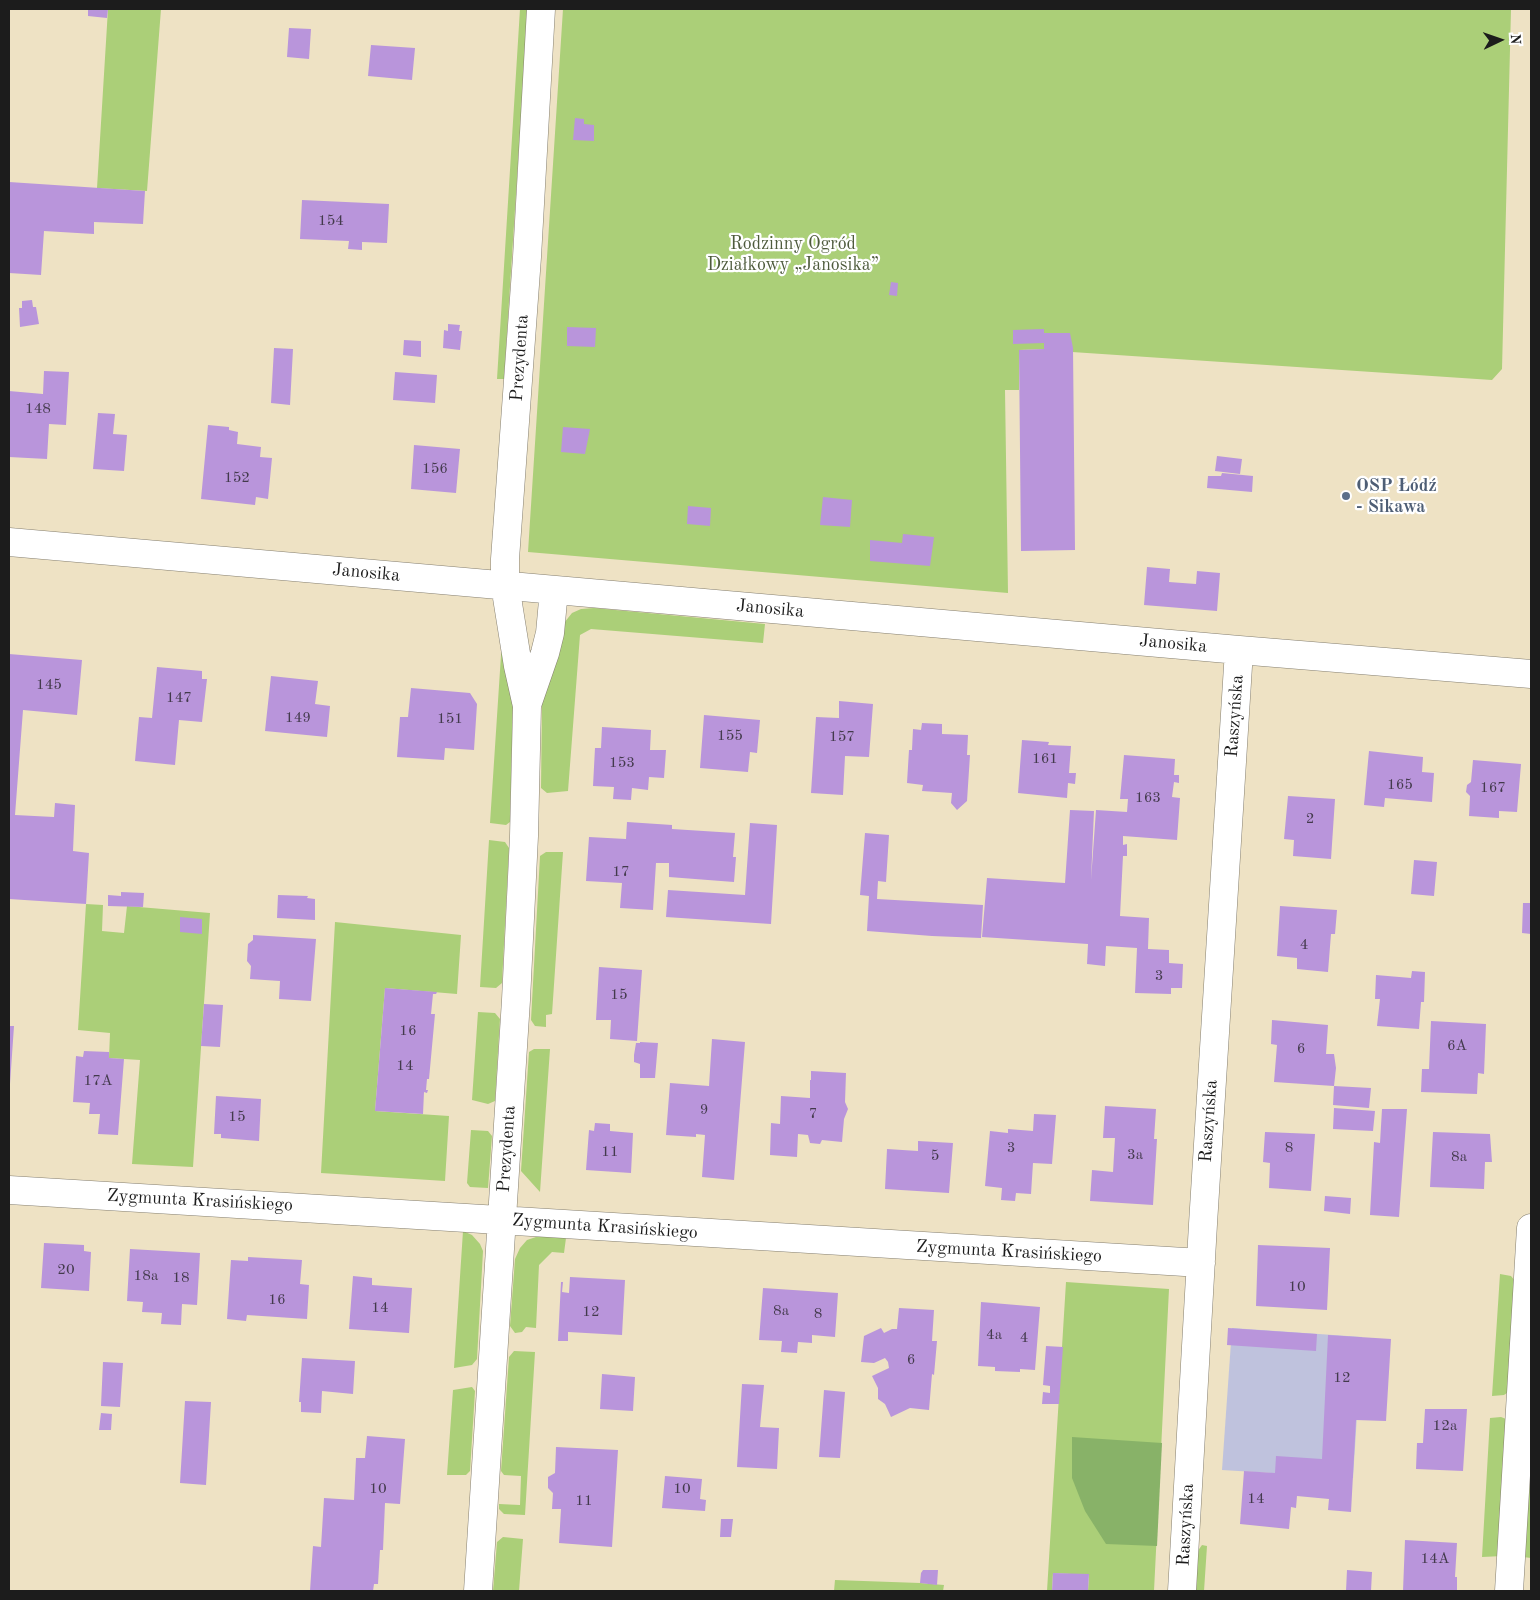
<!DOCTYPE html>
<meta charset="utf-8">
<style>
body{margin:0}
#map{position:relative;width:1540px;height:1600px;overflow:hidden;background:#eee2c4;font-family:"Old Standard TT",serif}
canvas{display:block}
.frame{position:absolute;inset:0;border:10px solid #1c1c1c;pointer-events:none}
.north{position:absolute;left:1475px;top:15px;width:50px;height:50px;-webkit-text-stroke:4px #fff;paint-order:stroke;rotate:87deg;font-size:14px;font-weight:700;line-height:20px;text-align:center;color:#1c1c1c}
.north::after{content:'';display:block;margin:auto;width:18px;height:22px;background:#1c1c1c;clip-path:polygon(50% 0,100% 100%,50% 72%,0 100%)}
</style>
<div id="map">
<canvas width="1540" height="1600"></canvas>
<div class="frame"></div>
<div class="north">N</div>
</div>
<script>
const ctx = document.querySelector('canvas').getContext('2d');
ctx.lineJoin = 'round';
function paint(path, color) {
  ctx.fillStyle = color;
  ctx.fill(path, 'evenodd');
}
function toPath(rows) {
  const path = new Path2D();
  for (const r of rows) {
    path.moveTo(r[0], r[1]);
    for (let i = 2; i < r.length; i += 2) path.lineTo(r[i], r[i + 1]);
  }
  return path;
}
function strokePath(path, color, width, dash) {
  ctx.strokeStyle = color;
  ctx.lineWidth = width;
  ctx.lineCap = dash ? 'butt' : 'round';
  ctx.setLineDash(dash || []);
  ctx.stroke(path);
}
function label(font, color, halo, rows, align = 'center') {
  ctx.font = font + ' "Old Standard TT",serif';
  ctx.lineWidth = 4.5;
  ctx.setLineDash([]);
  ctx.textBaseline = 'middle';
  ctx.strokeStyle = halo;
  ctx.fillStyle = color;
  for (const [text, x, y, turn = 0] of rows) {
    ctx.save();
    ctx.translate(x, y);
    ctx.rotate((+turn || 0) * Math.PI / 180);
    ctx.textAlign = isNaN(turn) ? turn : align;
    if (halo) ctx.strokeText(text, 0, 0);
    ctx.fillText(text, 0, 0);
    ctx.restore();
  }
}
const industrial = toPath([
 [1232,1328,1362,1337,1353,1478,1222,1470]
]);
const green = toPath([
 [108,9,161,9,147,191,97,188],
 [520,9,528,9,504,379,497,379],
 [563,9,1511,9,1502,369,1492,380,1072,352,1072,348,1019,350,1019,390,1005,390,1008,593,528,552],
 [594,608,765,624,763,643,591,629,580,635,568,791,547,793,541,788,542,702,560,628,572,613,581,609],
 [502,640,513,702,510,822,506,825,490,823],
 [489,840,505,842,509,848,502,983,496,988,480,987],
 [546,852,563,852,552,1014,546,1015,546,1027,535,1026,531,1020,540,856],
 [86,904,103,905,102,931,124,933,127,906,210,913,193,1167,132,1164,140,1060,109,1058,110,1033,78,1030],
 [335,922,461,935,457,994,385,988,375,1111,449,1116,445,1181,321,1173],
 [478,1012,495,1013,500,1019,495,1101,488,1104,472,1100],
 [534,1049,550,1049,540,1192,521,1171,529,1052],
 [471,1130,488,1131,492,1136,488,1188,470,1187,467,1183],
 [463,1231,472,1235,480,1244,483,1251,477,1359,472,1365,454,1368],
 [544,1236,566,1238,564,1253,552,1252,539,1265,536,1328,526,1327,522,1332,515,1333,510,1326,515,1259,520,1248,527,1240,536,1237],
 [1500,1274,1511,1276,1515,1281,1510,1391,1504,1395,1492,1396],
 [1066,1282,1169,1289,1154,1591,1088,1591,1089,1575,1053,1573,1052,1591,1047,1591],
 [514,1351,535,1352,525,1515,504,1514,499,1509,499,1504,520,1505,521,1476,504,1475,501,1471,509,1357],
 [472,1387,475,1391,470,1471,466,1475,447,1475,453,1390],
 [1501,1417,1506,1419,1503,1556,1482,1557,1490,1418],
 [1531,1447,1531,1558,1523,1557],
 [503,1537,523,1539,519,1591,493,1591,497,1542],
 [1202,1545,1207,1546,1204,1591,1194,1591,1197,1552],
 [835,1580,920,1583,944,1585,943,1591,834,1591]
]);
const forest = toPath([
 [1072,1437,1162,1443,1157,1546,1106,1544,1085,1511,1072,1478]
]);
const building = toPath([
 [88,9,108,9,107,18,88,16],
 [289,28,311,29,309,59,287,57],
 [371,45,415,48,412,80,368,76],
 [575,118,584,119,584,124,594,125,594,141,573,140],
 [9,182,145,191,143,224,94,222,94,234,44,231,41,275,9,273],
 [302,200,389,204,387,243,362,242,362,250,348,249,349,241,300,239],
 [891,282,898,283,897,296,889,295],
 [32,300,33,307,36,307,39,324,20,327,19,308,22,308,22,301],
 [448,324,460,325,459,331,462,331,460,350,443,348,444,330,448,331],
 [567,327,596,328,595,347,567,346],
 [1044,329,1044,333,1070,333,1073,348,1075,550,1021,551,1019,350,1044,349,1044,343,1013,344,1013,330],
 [404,340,421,341,421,357,403,355],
 [274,348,293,349,290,405,271,403],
 [44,371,69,372,66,425,49,424,47,459,9,457,9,391,43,394],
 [395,372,437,375,435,403,393,400],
 [98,413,115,414,113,434,127,435,124,471,93,469],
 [208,425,229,427,229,430,238,432,237,444,261,447,260,457,272,458,268,499,256,497,255,505,201,499],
 [563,427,590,429,585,454,561,452],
 [414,445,460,449,456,493,411,489],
 [1217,456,1242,459,1240,474,1215,471],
 [1222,473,1253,476,1252,492,1207,488,1208,476,1221,476],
 [823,497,852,500,850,527,820,525],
 [688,506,711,508,710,526,687,524],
 [903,534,934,537,930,566,870,561,870,540,902,543],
 [1147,567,1170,569,1169,582,1196,584,1197,571,1220,573,1217,611,1144,605],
 [9,654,82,660,77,715,23,710,15,815,54,817,55,803,75,805,73,851,89,853,86,904,9,899],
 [157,667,202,671,202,679,207,679,202,722,179,720,175,765,135,761,139,717,152,718],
 [271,676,318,681,315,704,330,706,327,737,265,731],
 [411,688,470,693,477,704,474,750,445,748,444,760,397,757,400,717,408,717],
 [839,701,873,704,869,757,845,756,843,795,811,793,816,717,839,718],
 [704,715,760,720,757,753,750,752,748,772,700,768],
 [922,723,942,724,942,734,968,735,967,755,970,755,967,801,957,810,951,803,952,793,922,791,923,785,907,783,909,750,912,750,913,729,921,730],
 [602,727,651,730,650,750,666,750,664,778,649,777,648,790,632,788,631,800,613,799,614,787,593,786,595,748,601,748],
 [1022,740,1049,742,1048,745,1071,746,1069,773,1076,773,1075,784,1068,783,1067,798,1018,793],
 [1369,751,1423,757,1422,772,1434,773,1432,802,1385,798,1384,807,1364,805],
 [1124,755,1175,759,1174,775,1179,775,1179,783,1174,782,1172,797,1180,798,1177,840,1123,836,1123,845,1127,844,1127,856,1123,856,1120,916,1149,918,1148,949,1169,950,1169,963,1183,964,1182,988,1171,988,1171,994,1135,993,1137,948,1106,946,1105,966,1087,964,1088,944,982,937,987,878,1065,883,1070,810,1094,811,1091,880,1096,810,1127,812,1128,799,1120,799],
 [1473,760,1521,764,1517,812,1499,811,1499,818,1469,816,1470,796,1466,792,1467,785,1471,782],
 [1288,796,1335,799,1331,859,1293,856,1294,840,1284,839],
 [627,822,672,825,672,829,735,833,733,857,736,857,734,882,669,877,669,863,656,863,653,910,620,908,622,883,586,881,589,837,626,839],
 [750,823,777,825,771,924,666,917,668,890,745,895],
 [865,833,889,835,886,882,878,881,877,899,983,905,981,938,932,936,867,931,869,896,860,895],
 [1414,860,1437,862,1434,896,1411,894],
 [121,892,144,893,143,907,108,906,108,895,121,896],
 [278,895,308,896,307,898,315,899,315,920,277,918],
 [1523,903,1531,903,1531,934,1522,933],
 [1280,906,1337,910,1335,934,1331,934,1328,972,1297,969,1297,958,1277,956],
 [180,917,202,919,202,934,180,932],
 [253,935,316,939,311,1001,279,999,280,981,250,979,251,966,247,961,248,944,253,940],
 [599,967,642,970,637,1041,610,1039,611,1020,596,1020],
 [1412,971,1425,972,1424,1002,1421,1002,1419,1029,1377,1026,1380,999,1375,999,1376,975,1411,978],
 [385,988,437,992,436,994,433,994,431,1014,435,1014,429,1079,427,1079,426,1090,428,1090,427,1093,424,1092,423,1114,375,1111],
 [204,1004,223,1005,220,1047,201,1046],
 [1272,1020,1328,1025,1326,1054,1334,1054,1336,1068,1334,1086,1274,1082,1277,1045,1271,1044],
 [1431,1021,1486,1024,1484,1074,1478,1073,1477,1094,1421,1092,1422,1069,1429,1069],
 [9,1026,14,1026,10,1084,9,1084],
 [712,1039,745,1042,734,1180,702,1177,705,1135,696,1134,696,1137,666,1135,670,1083,709,1086],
 [640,1042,658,1043,655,1078,640,1078,640,1064,634,1062,634,1055,636,1043,640,1043],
 [84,1051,109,1052,109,1058,124,1059,118,1135,98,1134,100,1114,89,1114,90,1103,73,1102,76,1056,83,1057],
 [811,1071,846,1073,845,1102,848,1109,844,1119,842,1142,822,1140,820,1144,810,1143,808,1135,798,1134,797,1157,770,1155,771,1123,780,1124,781,1096,810,1098,810,1080,811,1080],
 [1334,1086,1371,1088,1369,1108,1333,1105],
 [216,1096,261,1099,259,1141,221,1138,221,1134,214,1134],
 [1105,1106,1156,1109,1154,1139,1157,1139,1153,1205,1090,1201,1092,1170,1113,1172,1115,1138,1103,1138],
 [1334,1108,1375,1111,1373,1131,1333,1129],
 [1382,1109,1407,1109,1399,1217,1370,1215,1374,1142,1380,1143],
 [1034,1114,1056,1115,1052,1164,1033,1163,1031,1194,1016,1193,1015,1201,1001,1200,1002,1188,985,1186,990,1131,1008,1133,1008,1129,1033,1131],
 [595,1123,610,1124,610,1131,633,1133,631,1173,586,1170,589,1130,594,1131],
 [1265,1132,1315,1134,1311,1191,1269,1188,1270,1163,1263,1162],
 [1433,1132,1490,1134,1492,1162,1485,1162,1484,1189,1430,1187],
 [918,1141,953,1143,949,1193,885,1189,887,1149,918,1151],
 [1325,1196,1351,1198,1350,1214,1324,1211],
 [44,1243,84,1245,84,1251,91,1252,89,1291,41,1288],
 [1258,1245,1330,1248,1327,1310,1256,1306],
 [130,1249,200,1253,197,1305,182,1304,181,1325,161,1324,162,1313,142,1312,143,1302,127,1301],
 [248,1257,302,1260,300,1284,309,1285,307,1319,247,1315,246,1321,227,1319,231,1260,248,1261],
 [353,1276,372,1278,372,1285,412,1288,409,1333,349,1329],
 [570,1277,625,1280,622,1335,568,1332,568,1341,558,1341,561,1282,563,1282,562,1292,569,1293],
 [763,1288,838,1293,835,1337,812,1335,812,1343,798,1342,797,1353,781,1352,782,1341,759,1340],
 [981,1302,1040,1307,1035,1370,1020,1369,1020,1372,995,1371,995,1367,978,1366],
 [899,1308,934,1310,932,1341,937,1341,934,1375,932,1374,929,1410,910,1408,891,1417,885,1404,878,1399,878,1388,872,1376,889,1368,888,1362,885,1358,874,1363,861,1362,864,1336,881,1328,884,1333,892,1329,897,1329],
 [1228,1328,1317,1334,1316,1351,1227,1345],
 [1328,1335,1391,1339,1386,1421,1356,1420,1351,1512,1328,1510,1329,1499,1297,1496,1296,1508,1291,1507,1289,1529,1240,1524,1244,1471,1275,1473,1276,1456,1322,1459],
 [1046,1346,1063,1347,1059,1404,1042,1404,1043,1392,1050,1393,1050,1386,1043,1385],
 [302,1358,355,1361,353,1394,322,1391,321,1413,301,1412,301,1402,299,1402],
 [103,1362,123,1363,120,1407,101,1406],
 [602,1374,635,1377,633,1411,600,1409],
 [742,1384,764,1385,760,1427,779,1428,777,1469,737,1467],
 [824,1390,845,1392,840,1458,819,1457],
 [185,1401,211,1402,206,1485,180,1483],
 [1425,1409,1467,1409,1463,1471,1416,1469,1417,1443,1423,1443],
 [101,1413,112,1414,111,1430,99,1430],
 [367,1436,405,1439,400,1504,385,1503,383,1550,380,1550,378,1584,374,1584,373,1591,310,1591,313,1546,321,1547,324,1498,354,1500,356,1458,365,1458],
 [556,1447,618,1450,612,1547,559,1543,561,1509,552,1509,553,1493,548,1488,548,1477,555,1473],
 [665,1476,702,1479,700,1499,706,1500,705,1511,662,1508],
 [721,1519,733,1519,731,1537,720,1537],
 [1405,1540,1457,1543,1455,1577,1457,1577,1457,1591,1403,1591],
 [923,1570,938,1570,937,1585,920,1583,921,1573],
 [1347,1570,1372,1572,1371,1591,1346,1591],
 [1053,1573,1089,1574,1088,1591,1052,1591]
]);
const minor = toPath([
 [9,542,1239,650,1531,674],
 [527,705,545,653,550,633,554,590],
 [9,1190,1201,1263],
 [478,1591,516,1000,524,836,527,706,518,666,505,585,505,559,527,257,541,9],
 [1182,1591,1203,1224,1239,650],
 [1509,1591,1531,1228]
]);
const markers = [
 [1346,496,5,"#5c6f8a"]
];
const numberNames = [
 ["154",331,221],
 ["148",38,409],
 ["156",435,469],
 ["152",237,478],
 ["145",49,685],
 ["147",179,698],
 ["149",298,718],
 ["151",450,719],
 ["155",730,736],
 ["157",842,737],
 ["161",1045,759],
 ["153",622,763],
 ["165",1400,785],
 ["167",1493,788],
 ["163",1148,798],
 ["2",1310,819],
 ["17",621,872],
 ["4",1304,945],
 ["3",1159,976],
 ["15",619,995],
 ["16",408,1031],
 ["6A",1457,1046],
 ["6",1301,1049],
 ["14",405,1066],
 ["17A",98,1081],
 ["9",704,1110],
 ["7",813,1114],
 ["15",237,1117],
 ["3",1011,1148],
 ["8",1289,1148],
 ["11",610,1152],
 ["3a",1135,1155],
 ["5",935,1156],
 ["8a",1459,1157],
 ["20",66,1270],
 ["18a",146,1276],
 ["18",181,1278],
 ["10",1297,1287],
 ["16",277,1300],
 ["14",380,1308],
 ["8a",781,1311],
 ["12",591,1312],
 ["8",818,1314],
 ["4a",994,1335],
 ["4",1024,1338],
 ["6",911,1360],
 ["12",1342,1378],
 ["12a",1445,1426],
 ["10",378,1489],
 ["10",682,1489],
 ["14",1256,1499],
 ["11",584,1501],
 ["14A",1435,1559]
];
const parkNames = [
 ["Rodzinny Ogród",793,244],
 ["Działkowy „Janosika”",793,265]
];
const streetNames = [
 ["Prezydenta",520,358,-86],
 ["Janosika",366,573,5],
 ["Janosika",770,609,5],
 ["Janosika",1173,644,5],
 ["Raszyńska",1235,716,-86],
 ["Raszyńska",1209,1121,-86],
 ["Prezydenta",507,1149,-86],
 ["Zygmunta Krasińskiego",200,1201,3],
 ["Zygmunta Krasińskiego",605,1227,4],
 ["Zygmunta Krasińskiego",1009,1252,3],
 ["Raszyńska",1186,1525,-87]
];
const serviceNames = [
 ["OSP Łódź",1356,486],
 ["- Sikawa",1356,507]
];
paint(industrial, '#bfc2dd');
paint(green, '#abcf78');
paint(forest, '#88b268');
paint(building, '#b995db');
strokePath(minor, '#857f70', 29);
strokePath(minor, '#fff', 28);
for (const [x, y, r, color] of markers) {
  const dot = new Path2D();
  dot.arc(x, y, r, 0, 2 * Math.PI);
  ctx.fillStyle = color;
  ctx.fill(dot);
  strokePath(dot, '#fff', 2);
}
label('15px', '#433a4c', null, numberNames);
label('18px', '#4e5b3c', '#fff', parkNames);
label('18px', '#1c1c1c', '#fff', streetNames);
label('bold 18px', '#4e5e75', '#fff', serviceNames, 'left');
</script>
